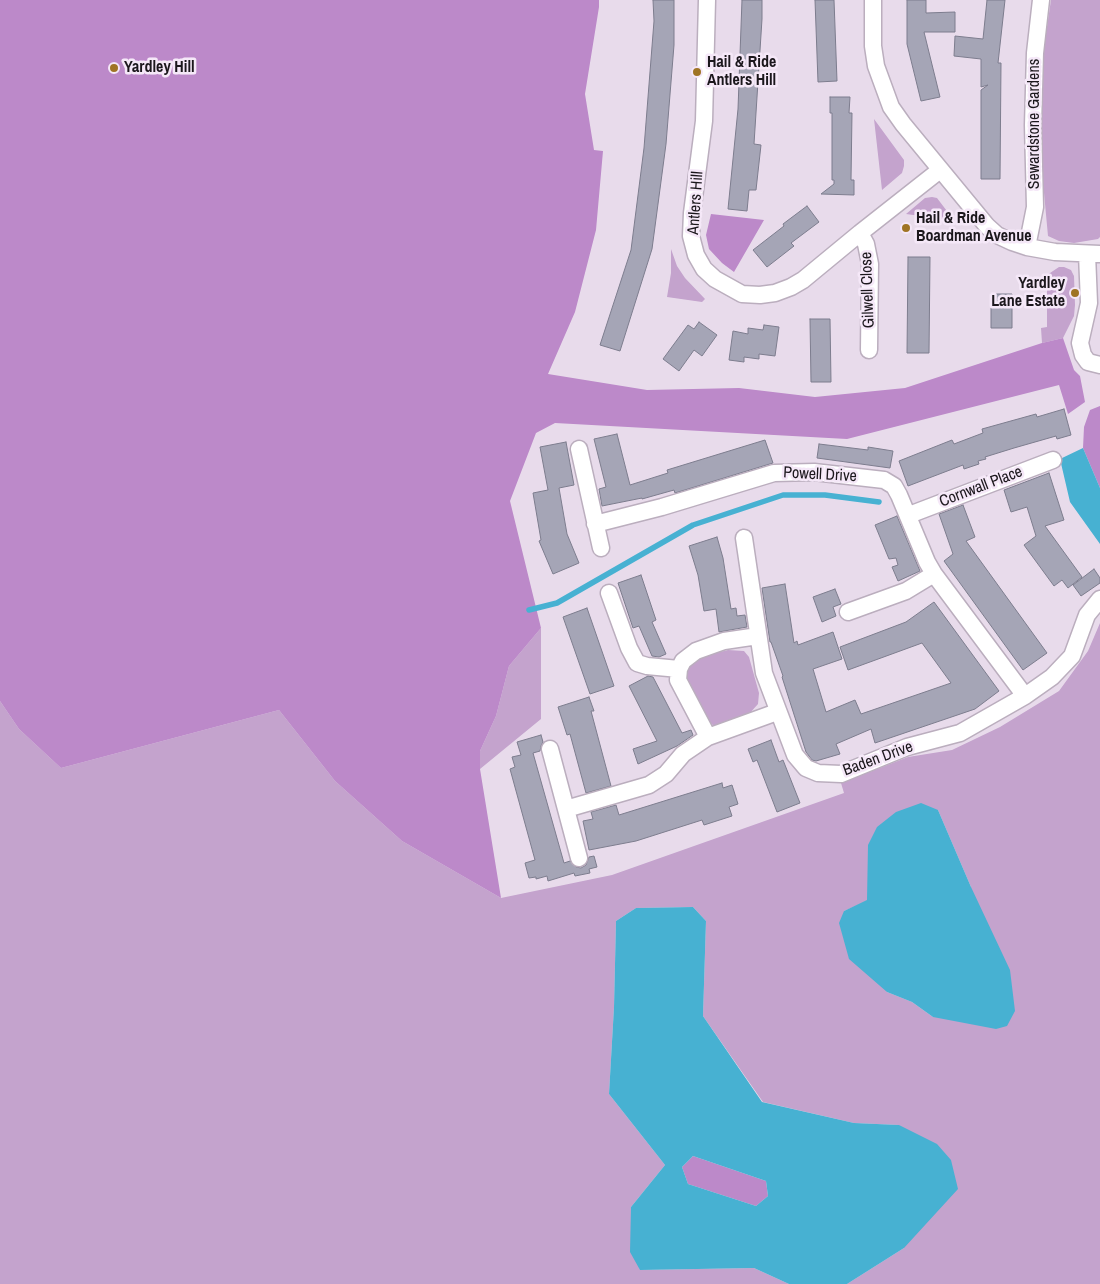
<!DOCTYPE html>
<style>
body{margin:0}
canvas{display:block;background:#e8dbeb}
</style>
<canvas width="1100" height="1284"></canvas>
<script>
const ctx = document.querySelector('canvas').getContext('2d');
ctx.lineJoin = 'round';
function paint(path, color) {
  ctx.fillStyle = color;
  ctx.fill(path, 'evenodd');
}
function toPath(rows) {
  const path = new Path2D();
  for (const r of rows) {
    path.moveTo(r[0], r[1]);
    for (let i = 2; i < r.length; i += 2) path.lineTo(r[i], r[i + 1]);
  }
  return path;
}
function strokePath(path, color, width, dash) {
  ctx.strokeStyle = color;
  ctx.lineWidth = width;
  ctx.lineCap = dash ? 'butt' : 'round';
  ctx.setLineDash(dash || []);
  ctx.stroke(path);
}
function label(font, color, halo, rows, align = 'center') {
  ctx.font = font + ' "Archivo Narrow",sans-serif';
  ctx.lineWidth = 5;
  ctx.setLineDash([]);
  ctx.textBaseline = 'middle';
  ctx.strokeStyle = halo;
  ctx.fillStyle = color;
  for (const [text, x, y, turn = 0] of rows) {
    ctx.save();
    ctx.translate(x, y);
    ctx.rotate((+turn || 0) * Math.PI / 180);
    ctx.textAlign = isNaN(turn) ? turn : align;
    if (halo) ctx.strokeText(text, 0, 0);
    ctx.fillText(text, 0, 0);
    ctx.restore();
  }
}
const green = toPath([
 [1051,0,1100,0,1100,237,1098,239,1074,243,1059,241,1048,236,1039,139,1044,47],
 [874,119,904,160,904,166,902,173,882,190],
 [932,197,937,198,953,219,950,220,906,214,925,198],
 [671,249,677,266,685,278,705,299,702,302,667,297,671,273],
 [1059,267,1064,267,1071,270,1074,276,1075,305,1074,316,1063,338,1042,343,1041,328,1047,327,1047,275],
 [1100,623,1100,1284,847,1284,904,1248,899,1125,854,1123,763,1102,703,1016,706,921,693,907,636,908,616,921,614,1007,609,1094,665,1165,631,1207,640,1270,754,1268,789,1284,0,1284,0,701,19,729,61,768,279,710,335,781,402,841,501,898,612,875,844,793,841,783,908,757,952,750,1000,727,1059,691,1088,651],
 [938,810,971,887,933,1017,912,1002,887,992,844,911,867,901],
 [541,628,541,719,480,769,480,751,496,716,509,666],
 [728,650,744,651,749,657,759,693,758,704,749,714,721,727,714,726,708,721,685,679,686,668,700,657]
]);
const forest = toPath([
 [0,0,599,0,599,7,585,94,594,150,603,151,596,230,575,312,548,374,647,390,739,388,815,397,905,388,1042,343,1063,338,1074,370,1080,376,1085,402,1068,414,1059,385,847,439,555,423,536,433,510,501,541,628,509,666,496,716,480,751,480,769,501,898,402,841,335,781,279,710,61,768,19,729,0,701],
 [711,214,764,220,734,272,722,263,709,249,706,235],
 [1100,406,1100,488,1083,448,1084,427,1090,410],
 [693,1156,766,1181,768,1196,756,1206,688,1184,682,1167]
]);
const water = toPath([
 [1083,448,1100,488,1100,544,1070,502,1060,459],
 [921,803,938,810,971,887,1010,970,1015,1011,1007,1026,996,1029,933,1017,912,1002,887,992,849,959,839,923,844,911,867,900,868,845,877,827,896,812],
 [693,907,706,921,703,1016,762,1102,854,1123,899,1125,937,1144,951,1160,958,1189,904,1248,847,1284,789,1284,754,1268,640,1270,630,1252,631,1207,665,1165,609,1094,614,1007,616,921,636,908],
 [693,1156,766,1181,768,1196,756,1206,688,1184,682,1167]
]);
const stream = toPath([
 [529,610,557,603,693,525,783,495,825,495,879,502]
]);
const building = toPath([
 [653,0,674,0,674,45,666,144,652,249,620,351,600,345,631,250,644,148,654,21,653,0],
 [742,0,762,0,762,19,754,144,761,145,756,190,749,190,747,211,728,209,738,109,742,0],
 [815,0,834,0,837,81,818,82,815,0],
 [907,0,926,0,926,13,955,12,955,32,924,32,940,97,921,101,907,44,907,0],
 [987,0,1005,0,998,63,1001,63,1000,179,981,179,981,90,988,85,981,87,981,59,954,56,955,36,983,39,987,0],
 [830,97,850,97,849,113,852,113,851,180,854,180,854,195,821,194,834,184,834,180,832,180,832,113,830,113,830,97],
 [807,206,819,222,791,243,794,246,767,267,753,250,784,226,783,224,807,206],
 [908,257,930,257,929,353,907,353,908,257],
 [991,294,1012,294,1012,328,991,328,991,294],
 [810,319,830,319,831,382,811,382,810,319],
 [699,322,717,335,702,356,694,350,679,371,663,359,688,325,694,329,699,322],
 [764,325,779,327,775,356,759,354,759,359,744,357,744,362,729,360,733,331,748,334,748,328,763,330,764,325],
 [1064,409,1071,435,1057,439,1056,436,1014,448,985,457,986,459,978,461,979,464,964,469,963,465,908,486,899,461,952,440,954,444,983,433,982,429,1036,414,1037,417,1064,409],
 [617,434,630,485,668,473,667,470,765,440,773,463,675,493,674,490,642,499,642,498,602,506,599,489,606,487,594,439,617,434],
 [566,442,574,485,559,488,567,534,579,563,553,574,539,541,541,540,533,493,548,490,540,447,566,442],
 [819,444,868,450,868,447,893,451,890,468,817,458,819,444],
 [1049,473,1064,520,1045,526,1082,577,1068,588,1062,580,1054,586,1024,545,1036,536,1027,507,1011,512,1004,490,1049,473],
 [963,505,975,537,966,541,1047,653,1023,670,944,561,953,554,939,514,963,505],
 [897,516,920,571,898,581,892,567,898,565,896,558,889,559,875,525,897,516],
 [717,537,723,558,731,609,736,608,737,616,745,615,747,627,719,632,716,609,704,611,698,575,689,546,717,537],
 [1094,569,1100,578,1100,583,1081,596,1073,585,1094,569],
 [641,575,656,620,652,622,666,654,659,657,652,656,639,626,633,628,618,583,641,575],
 [785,584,794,643,797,641,798,645,833,632,842,659,813,669,826,712,855,700,861,714,951,683,922,643,848,670,840,647,906,622,934,602,999,691,975,709,875,743,871,729,836,744,840,754,816,761,812,760,806,752,782,677,783,676,771,642,770,642,762,588,785,584],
 [835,589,841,604,833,607,836,616,822,622,813,597,835,589],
 [587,608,614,686,590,694,563,617,587,608],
 [648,676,653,677,682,733,691,730,693,735,677,746,638,764,633,749,657,741,629,686,648,676],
 [589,697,594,711,591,711,611,786,586,793,570,734,567,735,558,707,589,697],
 [541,735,543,742,541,746,540,751,533,753,564,863,570,861,576,867,581,868,586,865,589,857,594,856,597,867,589,869,590,873,575,876,574,873,548,881,547,876,536,879,536,877,529,878,525,863,535,860,510,769,515,767,512,757,521,755,517,742,541,735],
 [771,740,779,762,783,760,800,803,777,812,757,760,753,762,748,749,771,740],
 [722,783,723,788,732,785,738,804,729,807,732,816,704,825,702,820,636,841,589,850,583,821,593,819,591,812,616,805,619,815,722,783]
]);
const minor = toPath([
 [707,0,704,121,692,213,691,236,696,255,704,269,715,279,742,294,760,295,775,293,791,287,803,280,860,233,940,170],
 [873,0,873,46,876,66,891,107,903,124,987,226,997,235,1012,242,1027,247,1055,252,1100,254],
 [860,233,866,244,870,264,869,350],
 [1027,247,1035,207,1033,125,1035,53,1041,0],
 [1087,254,1089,303,1080,343,1083,355,1088,362,1100,365],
 [579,449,601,548],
 [909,515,1053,460],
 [595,524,662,507,774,473,814,472,884,480,894,486,899,495,927,562,934,574,1025,696],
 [744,538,764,673,795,755,806,768,818,773,841,774,907,747,960,733,1025,696,1052,677,1072,656,1087,615,1100,599],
 [609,593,629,648,637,663,647,666,679,669],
 [848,612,906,591,934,574],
 [708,737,678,680,679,669,683,661,696,651,724,641,758,636],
 [550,749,579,858],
 [566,809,649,785,666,774,683,754,708,737,777,712]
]);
const markers = [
 [114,68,5,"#9f7424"],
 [697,72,5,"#9f7424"],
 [906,228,5,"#9f7424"],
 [1075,293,5,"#9f7424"]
];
const poiNames = [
 ["Hail & Ride",707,63],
 ["Antlers Hill",707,81],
 ["Yardley Hill",124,68],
 ["Hail & Ride",916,219],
 ["Boardman Avenue",916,237],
 ["Yardley",1065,284,"right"],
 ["Lane Estate",1065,302,"right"]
];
const streetNames = [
 ["Sewardstone Gardens",1035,124,-90],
 ["Antlers Hill",696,203,-86],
 ["Gilwell Close",868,290,-92],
 ["Powell Drive",820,475,3],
 ["Cornwall Place",981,487,-21],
 ["Baden Drive",878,759,-20]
];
paint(green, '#c4a3cd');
paint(forest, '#bc89c9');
paint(water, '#47b1d2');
strokePath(stream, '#47b1d2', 5.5);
paint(building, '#a5a5b6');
strokePath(building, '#7d7d8e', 1);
strokePath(minor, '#bbaebe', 19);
strokePath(minor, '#fff', 16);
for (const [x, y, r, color] of markers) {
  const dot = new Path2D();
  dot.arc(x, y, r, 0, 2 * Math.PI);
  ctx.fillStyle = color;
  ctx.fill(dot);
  strokePath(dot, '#f5e8f8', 2);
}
label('bold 16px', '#1b171c', '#f5e8f8', poiNames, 'left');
label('16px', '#1b171c', '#f5e8f8', streetNames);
</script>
